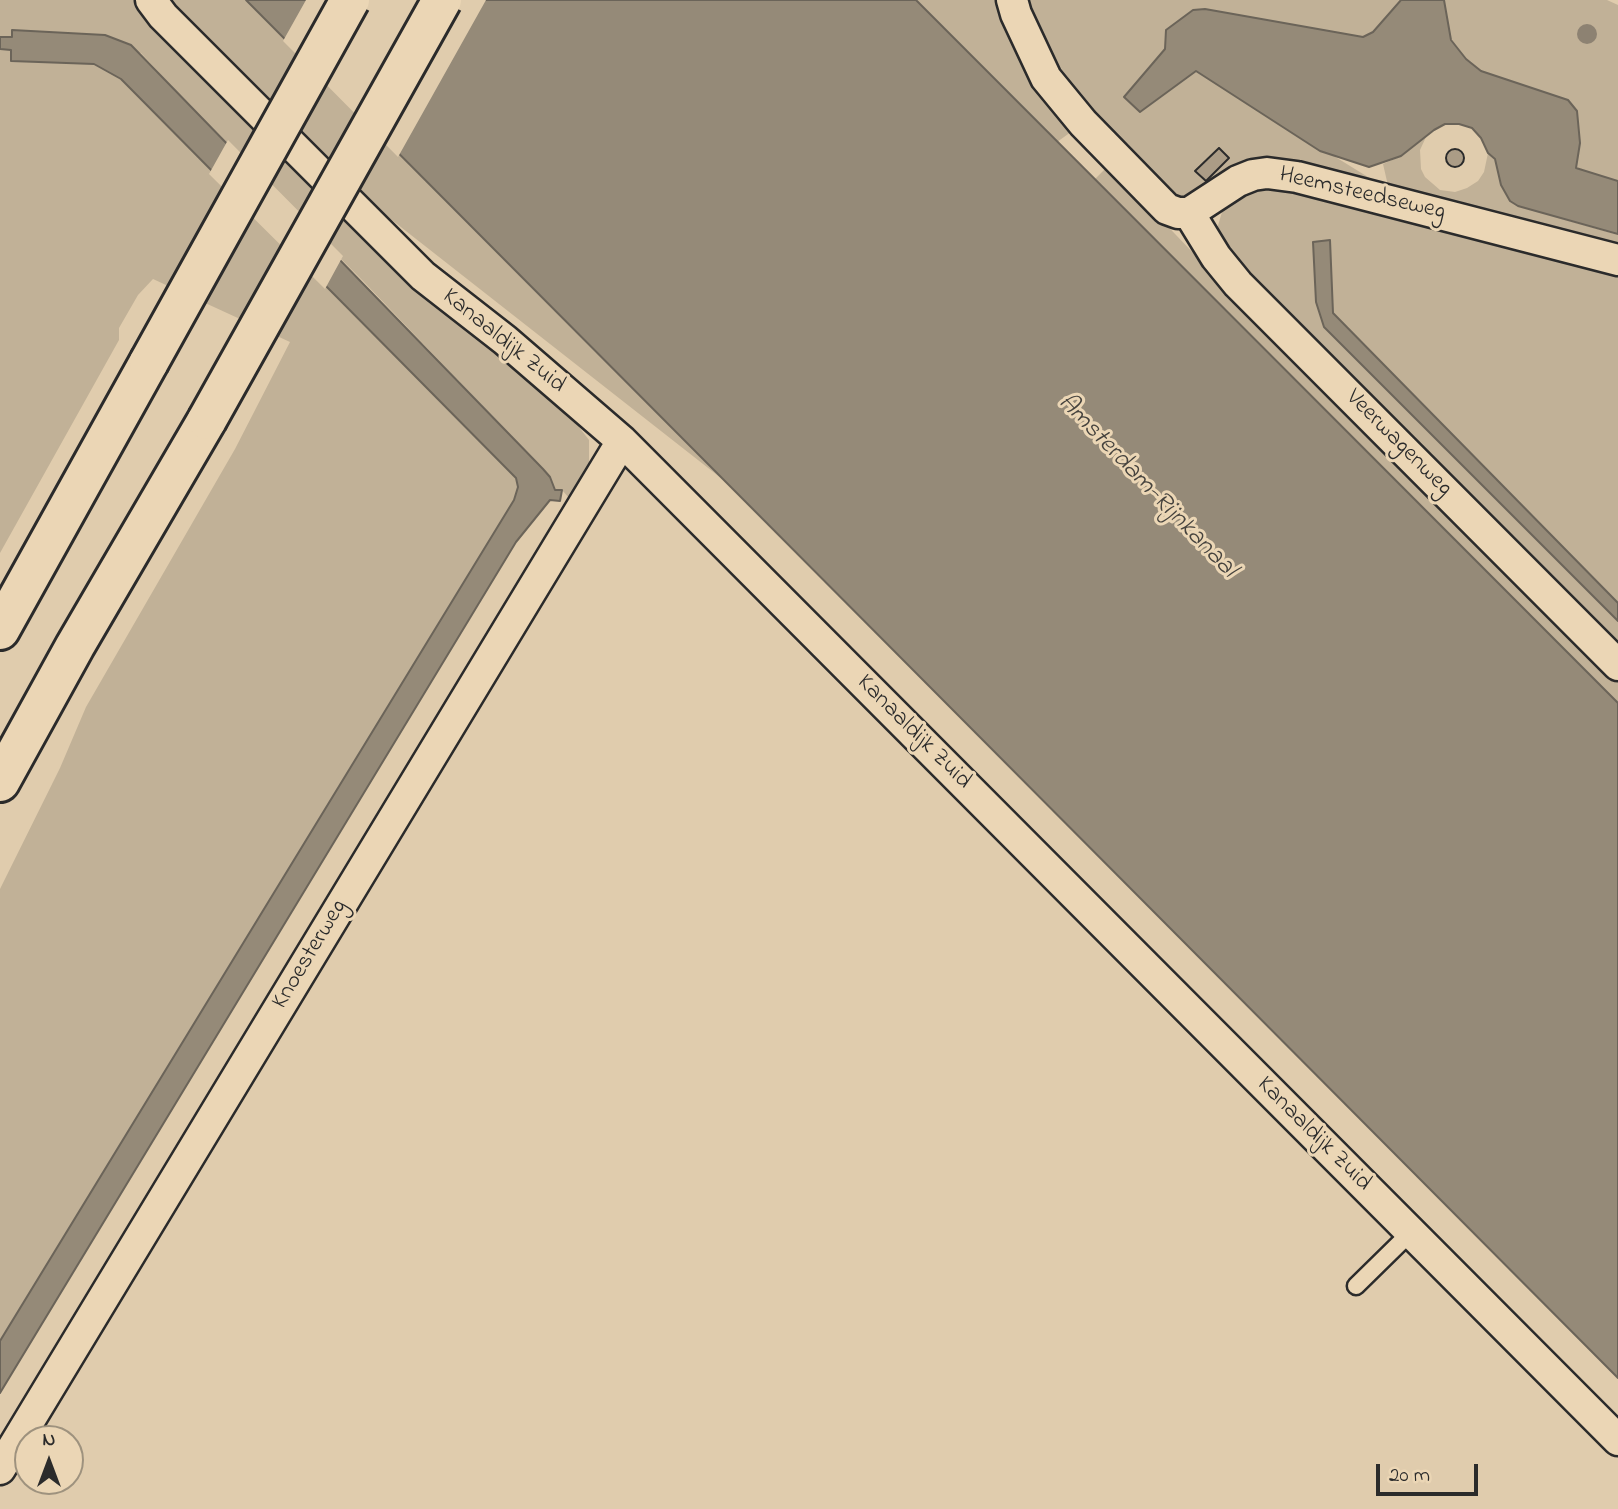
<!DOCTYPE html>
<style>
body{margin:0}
#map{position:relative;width:1618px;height:1509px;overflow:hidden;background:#e0ccad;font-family:"Indie Flower",sans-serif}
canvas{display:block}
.north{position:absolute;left:14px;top:1425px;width:70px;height:70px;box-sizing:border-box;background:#ebd6b5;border:2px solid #9e927e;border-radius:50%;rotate:0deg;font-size:19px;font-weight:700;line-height:28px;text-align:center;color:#2b2b2b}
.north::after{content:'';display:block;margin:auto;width:24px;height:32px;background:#2b2b2b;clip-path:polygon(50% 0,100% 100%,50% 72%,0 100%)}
.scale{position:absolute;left:1376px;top:1464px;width:102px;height:32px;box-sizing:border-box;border:4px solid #2b2b2b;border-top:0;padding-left:9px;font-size:21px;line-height:24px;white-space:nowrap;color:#2b2b2b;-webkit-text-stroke:5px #ebd6b5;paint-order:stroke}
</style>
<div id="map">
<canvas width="1618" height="1509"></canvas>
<div class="north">N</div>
<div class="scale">20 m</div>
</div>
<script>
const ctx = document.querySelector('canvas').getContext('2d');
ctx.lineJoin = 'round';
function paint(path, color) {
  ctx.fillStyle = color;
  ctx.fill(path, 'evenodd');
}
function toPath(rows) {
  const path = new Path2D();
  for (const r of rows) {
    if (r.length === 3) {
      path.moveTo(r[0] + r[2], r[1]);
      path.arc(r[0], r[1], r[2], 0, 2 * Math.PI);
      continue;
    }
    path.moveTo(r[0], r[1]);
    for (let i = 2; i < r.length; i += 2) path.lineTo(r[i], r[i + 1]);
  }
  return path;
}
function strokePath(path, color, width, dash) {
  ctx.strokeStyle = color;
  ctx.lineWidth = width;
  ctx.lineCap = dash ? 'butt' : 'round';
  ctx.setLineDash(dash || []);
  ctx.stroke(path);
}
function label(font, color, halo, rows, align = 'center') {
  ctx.font = font + ' "Indie Flower",sans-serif';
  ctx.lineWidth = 6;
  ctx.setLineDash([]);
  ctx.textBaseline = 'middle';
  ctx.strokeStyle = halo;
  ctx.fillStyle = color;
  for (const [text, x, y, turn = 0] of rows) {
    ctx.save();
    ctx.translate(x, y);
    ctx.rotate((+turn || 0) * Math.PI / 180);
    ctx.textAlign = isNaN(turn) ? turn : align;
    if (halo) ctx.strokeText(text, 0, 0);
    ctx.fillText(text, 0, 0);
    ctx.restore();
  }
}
const green = toPath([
 [0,0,136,0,161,31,378,252,575,422,589,440,589,465,569,498,562,490,555,490,550,477,543,469,363,281,214,132,141,53,12,30,12,37,0,37],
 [170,0,246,0,726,482,374,206],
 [916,0,997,0,1003,15,1071,132,1057,142],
 [1026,0,1401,0,1373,32,1363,37,1205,9,1193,10,1166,30,1165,49,1124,97,1141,112,1196,71,1389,190,1383,164,1401,156,1426,137,1420,150,1421,169,1425,177,1440,190,1455,192,1467,188,1478,181,1484,172,1488,153,1495,159,1501,185,1510,201,1518,206,1618,235,1618,249,1390,191,1276,161,1250,163,1236,167,1201,195,1192,199,1183,199,1169,190,1131,154,1065,81,1047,53],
 [1444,0,1607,0,1618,5,1618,181,1576,168,1580,143,1508,80,1481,71,1466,59,1451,40],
 [0,49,11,50,11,61,94,64,121,79,516,478,518,487,514,500,0,1341,0,889,60,768,86,707,235,449,290,342,153,279,138,295,119,328,119,340,0,553],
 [1109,165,1221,282,1618,680,1618,703,1095,179],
 [1255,185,1286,185,1618,270,1618,603,1333,313,1330,241,1316,302,1324,327,1618,621,1618,647,1306,334,1240,264,1224,243,1217,229,1222,212,1231,200]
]);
const water = toPath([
 [246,0,916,0,1618,703,1618,1378,246,0],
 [1401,0,1444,0,1451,40,1466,59,1481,71,1568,100,1577,111,1580,143,1576,168,1618,181,1618,234,1518,206,1510,201,1501,185,1495,159,1488,153,1481,138,1472,128,1459,124,1445,124,1434,130,1401,156,1369,167,1320,151,1196,71,1140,112,1124,97,1165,49,1166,30,1193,10,1205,9,1363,37,1373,32,1401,0],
 [12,30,105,35,131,45,543,469,550,477,555,490,562,490,560,501,550,500,516,542,0,1393,0,1341,514,500,518,487,516,478,121,79,94,64,11,61,11,50,0,49,0,37,12,37,12,30],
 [1330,240,1333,313,1618,603,1618,621,1324,327,1316,302,1313,242,1330,240]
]);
const pier = toPath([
 [306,0,486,0,398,157,283,41],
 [228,140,343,256,325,289,209,174]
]);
const building = toPath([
 [1219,148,1229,158,1206,181,1195,171,1219,148],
 [1455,158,9]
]);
const lane = toPath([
 [1356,1286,1410,1233]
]);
const street = toPath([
 [151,0,163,16,423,276,505,340,622,441,1618,1440],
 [1012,0,1016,14,1046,78,1083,123,1167,209,1178,213,1189,213,1238,181,1253,175,1267,173,1297,177,1618,260],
 [1189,213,1216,257,1238,284,1618,665],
 [0,1469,622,441]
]);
const highway = toPath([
 [0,630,149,362],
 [0,782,75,646,207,420]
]);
const highwayBridge = toPath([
 [149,362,350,0],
 [207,420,442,0]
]);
const trees = [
 [1587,34]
];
const streetNames = [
 ["Heemsteedseweg",1362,195,13],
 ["Kanaaldijk Zuid",503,342,39],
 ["Veerwagenweg",1398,444,45],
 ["Kanaaldijk Zuid",913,733,45],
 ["Knoesterweg",311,955,-59],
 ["Kanaaldijk Zuid",1313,1135,45]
];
const waterNames = [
 ["Amsterdam-Rijnkanaal",1146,487,46]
];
paint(green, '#c1b197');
paint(water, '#958a78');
strokePath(water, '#6b6459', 2);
paint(pier, '#e0ccad');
paint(building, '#ab9c86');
strokePath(building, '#2b2b2b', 2);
strokePath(lane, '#2b2b2b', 21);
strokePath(street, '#2b2b2b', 35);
strokePath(highway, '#2b2b2b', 44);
strokePath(lane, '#ebd6b5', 16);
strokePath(street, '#ebd6b5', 30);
strokePath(highway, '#ebd6b5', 38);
strokePath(highwayBridge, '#2b2b2b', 44, []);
strokePath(highwayBridge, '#ebd6b5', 38);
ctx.fillStyle = '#8d8272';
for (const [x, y] of trees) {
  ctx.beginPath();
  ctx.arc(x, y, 10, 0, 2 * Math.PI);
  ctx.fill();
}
label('24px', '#2b2b2b', '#ebd6b5', streetNames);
label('italic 26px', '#46433e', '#ebd6b5', waterNames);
</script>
